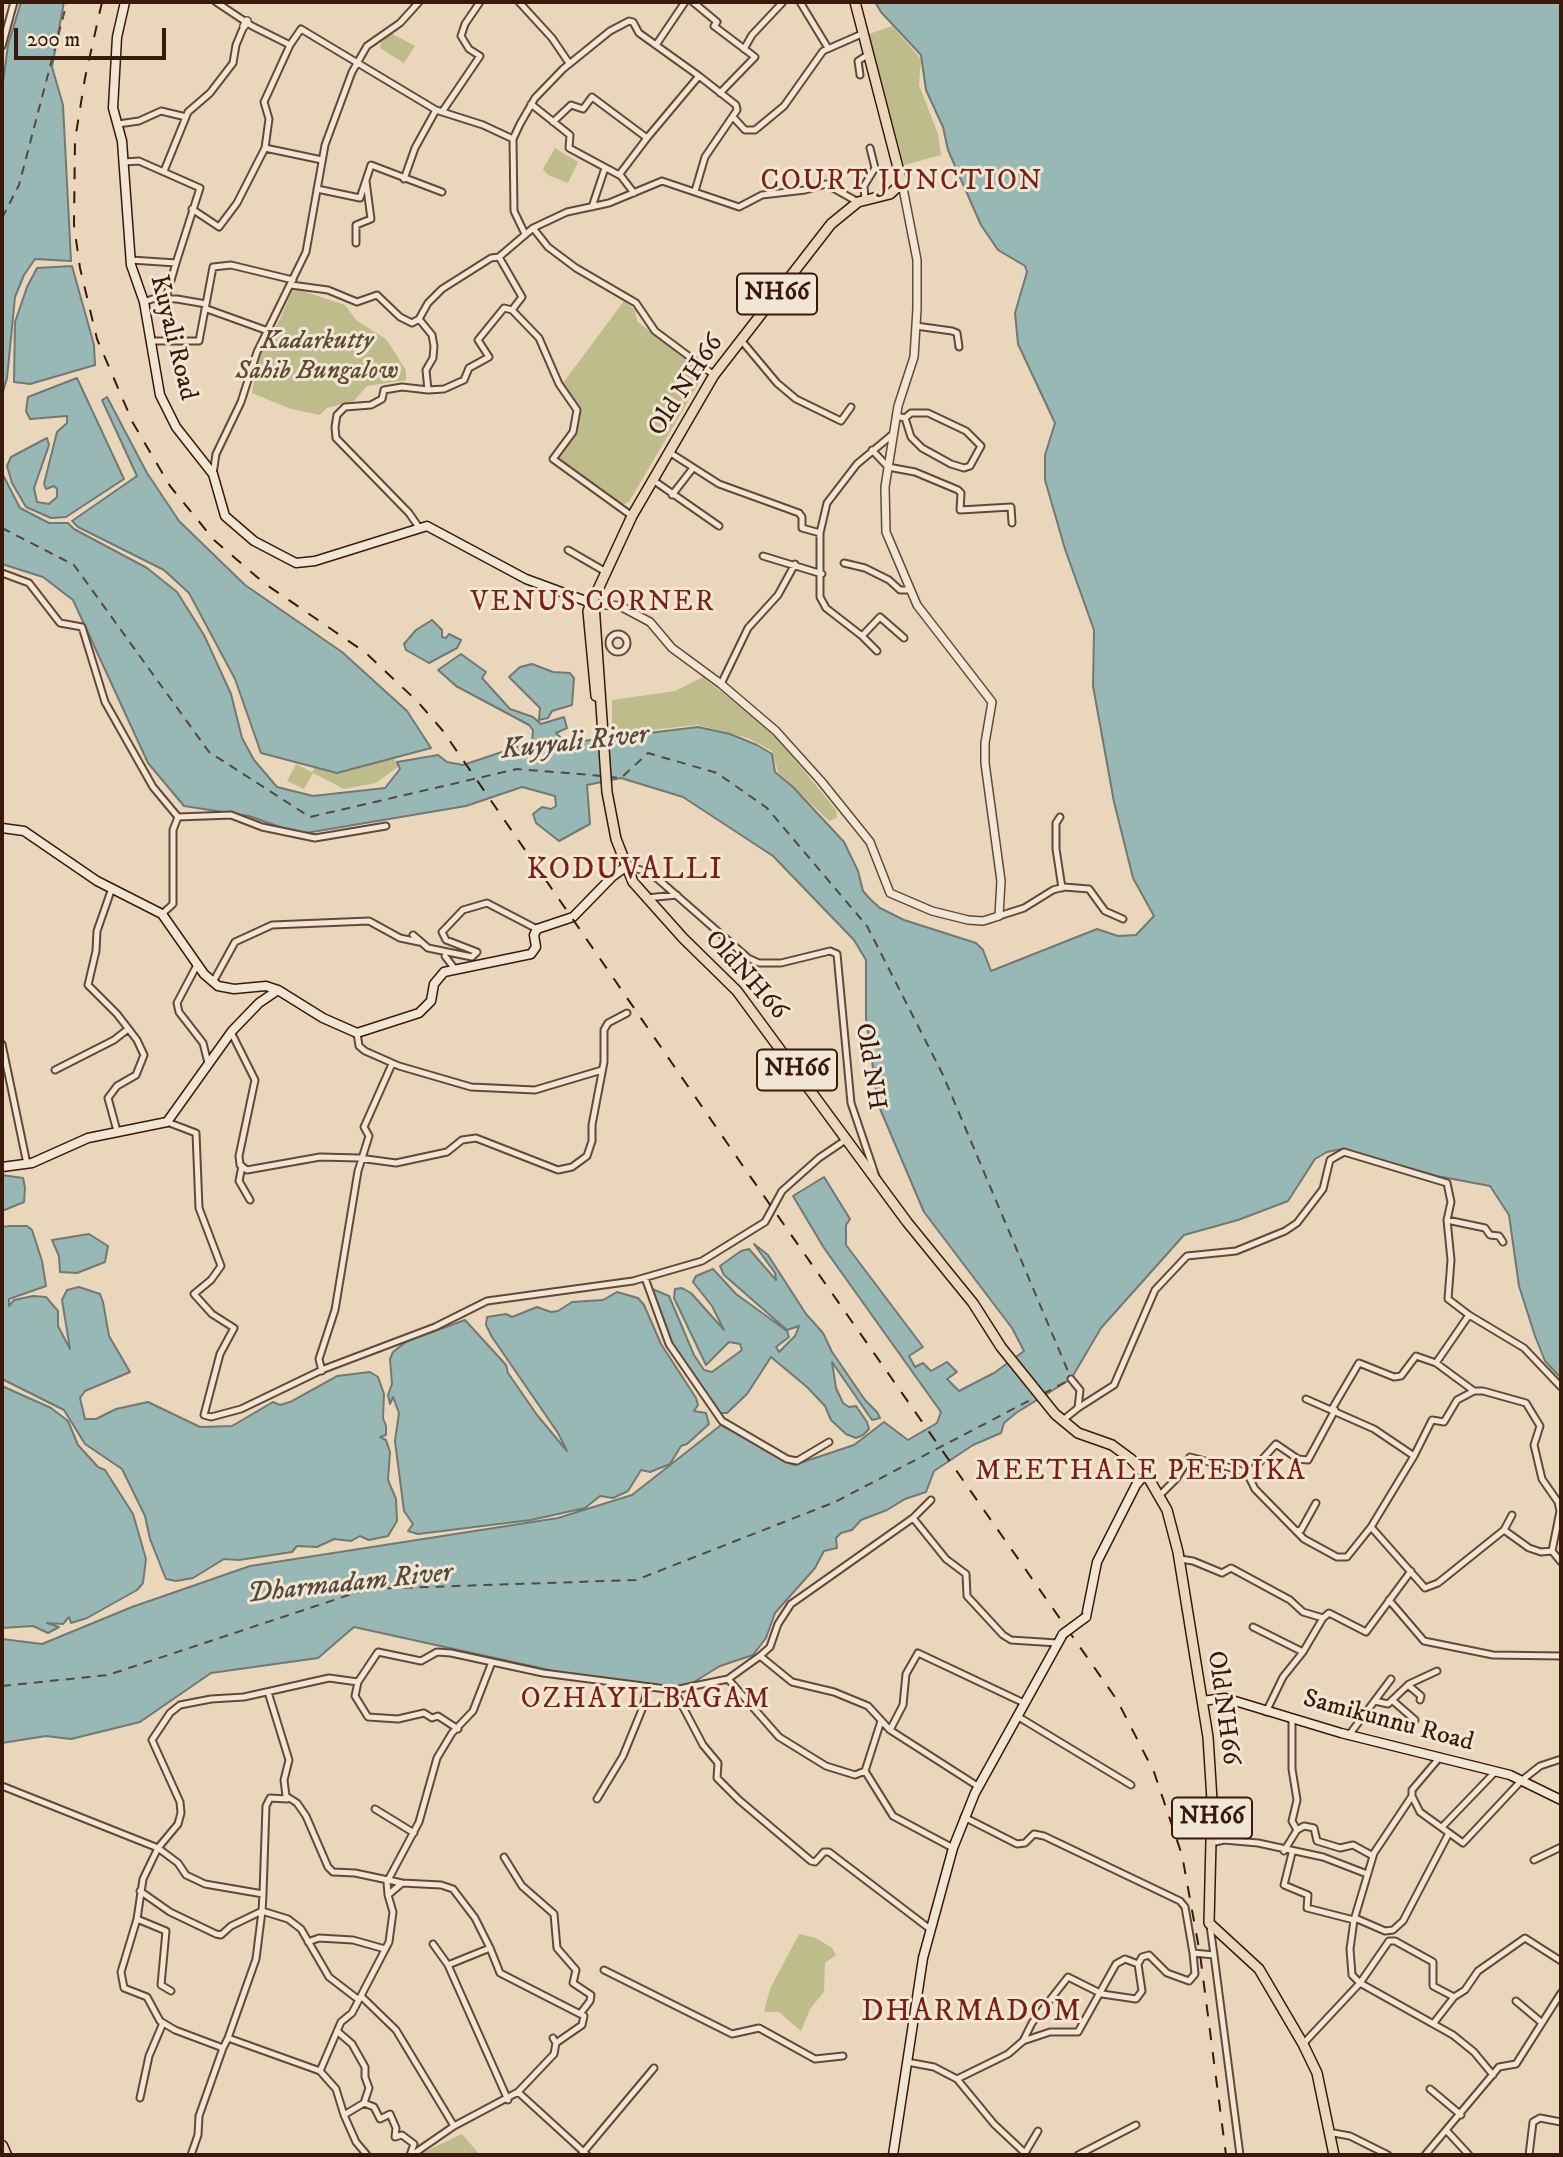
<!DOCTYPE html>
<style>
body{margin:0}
#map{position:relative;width:1563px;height:2157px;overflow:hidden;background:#ead7bb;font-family:"IM FELL DW Pica",serif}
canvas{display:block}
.frame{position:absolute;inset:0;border:4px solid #38190b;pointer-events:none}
.scale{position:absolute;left:14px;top:28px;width:152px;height:32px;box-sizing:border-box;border:4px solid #38190b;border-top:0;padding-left:9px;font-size:21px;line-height:24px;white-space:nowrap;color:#38190b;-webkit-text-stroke:5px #f1e5d3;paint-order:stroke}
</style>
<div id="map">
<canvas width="1563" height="2157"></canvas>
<div class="frame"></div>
<div class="scale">200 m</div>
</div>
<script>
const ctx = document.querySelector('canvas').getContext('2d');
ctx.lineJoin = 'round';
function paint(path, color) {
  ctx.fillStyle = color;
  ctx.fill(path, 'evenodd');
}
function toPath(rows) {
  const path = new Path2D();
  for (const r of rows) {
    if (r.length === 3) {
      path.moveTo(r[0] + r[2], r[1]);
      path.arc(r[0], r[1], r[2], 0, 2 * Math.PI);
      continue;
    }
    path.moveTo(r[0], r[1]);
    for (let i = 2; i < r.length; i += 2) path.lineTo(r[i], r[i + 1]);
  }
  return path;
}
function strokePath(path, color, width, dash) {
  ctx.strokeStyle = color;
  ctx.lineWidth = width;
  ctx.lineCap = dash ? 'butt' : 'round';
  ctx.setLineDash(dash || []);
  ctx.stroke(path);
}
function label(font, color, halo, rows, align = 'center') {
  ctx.font = font + ' "IM FELL DW Pica",serif';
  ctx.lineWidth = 6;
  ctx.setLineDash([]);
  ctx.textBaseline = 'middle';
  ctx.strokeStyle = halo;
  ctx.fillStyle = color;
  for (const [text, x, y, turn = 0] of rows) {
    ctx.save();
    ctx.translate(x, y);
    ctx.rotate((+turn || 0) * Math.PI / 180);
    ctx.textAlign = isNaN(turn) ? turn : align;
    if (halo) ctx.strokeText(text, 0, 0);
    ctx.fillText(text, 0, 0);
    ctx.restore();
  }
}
const green = toPath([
 [892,26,921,59,919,85,938,134,941,155,904,165,869,34],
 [391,33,415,46,404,63,380,48,381,42],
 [555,148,578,162,568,183,548,175,543,169],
 [297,289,345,305,357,321,386,339,406,370,406,380,367,386,354,401,327,408,320,415,291,409,252,393,259,355,280,319,292,291],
 [624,301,635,310,637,321,704,374,629,502,622,505,557,459,576,432,580,413,563,383],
 [703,677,774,734,836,810,837,818,829,821,778,772,772,751,748,738,698,725,612,734,612,700,675,691],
 [394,759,399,766,376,783,344,789,313,773,304,789,287,781,296,764,312,772,315,767],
 [799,1934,816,1938,832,1948,836,1955,825,1963,824,1992,810,2009,801,2031,779,2012,764,2012,770,1989],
 [462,2134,480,2155,420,2155,424,2152]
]);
const water = toPath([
 [21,2,64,2,52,67,63,105,71,261,35,259,24,275,15,297,7,378,2,395,2,90,8,45,21,2],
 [875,2,1561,2,1561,1378,1545,1361,1535,1336,1519,1286,1509,1215,1490,1186,1437,1176,1342,1149,1327,1152,1315,1159,1288,1201,1238,1220,1184,1235,1101,1328,1071,1379,1016,1413,1004,1423,1001,1433,973,1445,934,1471,926,1492,905,1499,887,1510,861,1520,852,1530,841,1533,836,1538,837,1548,824,1551,815,1568,775,1613,766,1638,753,1655,720,1666,694,1682,671,1688,572,1675,354,1627,318,1658,211,1673,140,1722,71,1739,46,1736,2,1743,2,1639,42,1644,132,1607,250,1566,558,1518,632,1495,721,1425,794,1465,854,1445,884,1422,908,1440,937,1423,941,1412,824,1248,793,1196,824,1177,850,1219,846,1225,846,1245,923,1347,909,1356,915,1367,923,1363,931,1371,947,1362,957,1372,947,1379,959,1391,994,1373,1024,1351,1012,1328,924,1212,878,1104,866,1018,866,960,854,940,773,856,683,797,621,778,587,785,590,824,559,841,536,823,533,814,542,807,551,809,556,806,555,796,522,787,466,806,300,834,249,816,184,806,148,763,73,600,43,577,2,564,2,473,20,508,49,523,68,523,74,529,147,568,177,592,204,635,231,694,242,738,254,760,277,787,313,796,385,788,400,769,397,762,438,755,447,762,463,765,532,742,533,730,529,725,456,686,438,670,461,654,486,672,482,678,510,709,533,717,541,724,564,717,567,728,556,733,566,743,698,727,730,734,757,745,772,754,775,772,793,787,844,842,858,871,863,891,870,899,880,908,904,920,976,943,983,950,991,971,1097,929,1118,936,1136,935,1154,916,1133,878,1114,802,1093,686,1094,630,1065,549,1045,480,1045,455,1055,423,1018,344,1015,313,1027,272,1025,266,998,250,981,225,948,150,943,127,926,90,921,55,881,12,875,2],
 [72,266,94,345,95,365,30,384,14,382,15,322,27,287,37,268,72,266],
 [77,378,124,479,66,517,51,518,26,507,12,483,7,466,11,457,47,438,49,445,34,488,37,502,49,504,57,497,57,489,54,486,46,489,44,484,57,432,67,423,67,416,30,419,26,411,28,397,77,378],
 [107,397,147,473,179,521,245,585,342,652,407,711,431,748,337,773,261,753,235,679,189,593,164,570,78,527,72,521,137,476,102,400,107,397],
 [432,620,442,630,442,637,446,638,449,634,461,640,457,648,429,663,406,650,404,644,416,630,432,620],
 [532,664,553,672,570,673,574,678,572,705,552,711,548,718,539,720,540,708,509,677,520,667,532,664],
 [2,1175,23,1178,25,1188,24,1202,2,1211,2,1175],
 [10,1226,27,1226,32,1230,42,1261,46,1286,9,1299,9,1306,14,1300,33,1296,46,1297,58,1311,58,1326,70,1349,62,1300,67,1290,79,1287,100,1294,103,1302,109,1336,130,1372,85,1391,80,1398,85,1419,96,1419,116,1409,148,1402,200,1427,232,1426,273,1402,280,1405,290,1402,337,1376,370,1372,378,1377,384,1394,383,1418,386,1426,386,1435,380,1437,386,1440,390,1452,388,1480,396,1499,397,1521,388,1536,369,1540,360,1536,351,1541,334,1539,317,1547,297,1546,292,1552,239,1560,224,1559,193,1578,176,1581,166,1579,150,1539,145,1516,122,1469,85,1444,64,1410,2,1379,2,1227,10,1226],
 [89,1234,108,1246,105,1262,77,1273,60,1272,59,1256,52,1240,89,1234],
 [754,1244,768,1255,806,1314,823,1333,832,1352,865,1400,877,1412,880,1418,872,1420,832,1362,836,1388,843,1403,849,1407,856,1406,867,1422,869,1429,863,1435,856,1438,846,1434,831,1420,825,1406,807,1387,771,1357,747,1394,727,1413,719,1413,669,1342,648,1294,650,1288,669,1296,694,1355,704,1370,712,1372,742,1350,740,1344,729,1342,706,1365,674,1298,675,1289,682,1288,691,1293,724,1330,712,1306,693,1282,696,1276,713,1269,736,1294,787,1331,789,1337,776,1347,779,1352,795,1336,799,1326,787,1330,724,1275,720,1266,741,1251,749,1249,776,1280,775,1273,754,1244],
 [617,1292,638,1298,644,1305,661,1344,696,1398,698,1405,694,1411,706,1413,709,1424,687,1444,681,1446,670,1464,650,1472,641,1470,628,1491,613,1498,600,1496,585,1508,531,1520,418,1534,408,1531,413,1524,404,1511,395,1441,399,1413,393,1397,390,1404,388,1395,392,1384,390,1359,393,1352,407,1341,465,1320,506,1365,508,1373,537,1415,567,1451,558,1433,492,1337,486,1325,487,1317,506,1314,512,1317,537,1307,551,1312,558,1311,572,1302,603,1300,617,1292],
 [2,1386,51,1408,68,1421,78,1445,98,1467,105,1470,133,1514,146,1559,143,1583,137,1590,87,1618,71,1623,69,1617,63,1624,47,1623,59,1627,48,1633,33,1626,2,1628,2,1386]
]);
const ferry = toPath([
 [2,218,19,185,67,2],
 [2,528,74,565,209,752,310,817,517,769,603,776],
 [608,777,621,778,648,753,717,773,767,808,867,926,943,1075,1070,1376],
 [1043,1394,1069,1380],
 [2,1686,108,1675,367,1589,636,1580,835,1502,1038,1396]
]);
const minor = toPath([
 [216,2,252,26,290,45,301,29,436,110,483,125,513,139],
 [519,2,552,38,569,63],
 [693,2,717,22,714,26,755,57,720,93],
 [800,2,828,48],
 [656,45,685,2],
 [2,46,14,2],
 [744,49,752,35,783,2],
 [860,75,858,61,869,54],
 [531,104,570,135,569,148,621,176,634,193],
 [442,112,480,56,469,49,461,36,465,24,480,2],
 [733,117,745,130,755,130,784,106,823,51,864,33],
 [553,122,571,105,583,109,592,97,647,138,619,175],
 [118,124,139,121,161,111,186,117],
 [265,148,269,119,264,102,290,45],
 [124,162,139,161,200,188,176,263],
 [164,171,188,112,210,93,233,63,236,45,244,26],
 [404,179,415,148,436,110],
 [317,189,360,198,371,165,442,192],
 [695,191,705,157,737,110,736,105,699,76],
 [865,200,864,186,875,168,870,148],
 [592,207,605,168],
 [192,209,219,227,237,203,265,148,322,160],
 [533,228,567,212,609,203,662,181,739,207,762,195,805,190,826,184,858,202],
 [525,234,514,211,513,139,520,124,535,98,563,69,610,31,629,21,633,22,639,33,699,76,647,138],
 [356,243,356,225,371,219,366,181],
 [131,260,176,263,166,298],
 [291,285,328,290,357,302,377,295,400,317,412,323,419,319,428,303,442,289,491,258,499,257],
 [144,302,155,298,177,299,206,304],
 [207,309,268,331],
 [916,326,952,331,957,333,959,347],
 [741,340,777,383,796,399,841,421,851,407],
 [150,341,199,341,213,267,231,265,293,280],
 [428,390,444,389,464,380,469,368,489,357,478,340,504,308,512,310],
 [896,416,905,418,911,413,928,413,966,431,981,446,970,466,964,468,951,464,922,448,911,437,905,418],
 [893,434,857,464,827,503,820,533,820,597,826,608,862,636,880,617,904,638],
 [872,450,888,467,915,472,958,490,961,493,960,510,1011,507,1012,523],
 [669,452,719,484,799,513,802,517,802,528,820,533],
 [213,474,216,454,241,402,257,352,306,252,325,145,352,72,367,46,400,23,419,2],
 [653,480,719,526],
 [672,495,693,468],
 [632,516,553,459,573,432,577,410,559,384,539,338,512,310,522,297,499,257,533,228,548,247,576,268,636,303,655,331,714,375],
 [418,526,409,513,336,438,335,427,337,415,345,407,371,405,382,399,384,390,402,387,428,390,426,370,433,358,434,346,432,335,419,319],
 [568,550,606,572],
 [763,556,822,574],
 [844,563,865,568,889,580,900,590,909,590],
 [2,573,29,583,60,623,82,627,105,702,153,787,178,817,173,830,173,904,162,914],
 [618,643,9],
 [862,636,877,651],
 [721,684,748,628,778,595,795,564],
 [178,817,231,815,262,827,315,838,386,826],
 [1060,817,1056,823,1056,849,1062,888],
 [627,866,651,873,748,958,759,963,781,963,830,951,837,954,851,1103,876,1177],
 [112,888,97,931,96,951,88,985,117,1014,137,1040,144,1055,136,1075,117,1086,108,1098,117,1131],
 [646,898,677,895],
 [999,916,1024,908,1053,890,1064,887,1089,889,1105,911,1123,919],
 [413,935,428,948,472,957,477,952,446,940,442,932,463,910,487,903,537,929],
 [445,956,454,968],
 [197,965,177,1003,179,1012,203,1043,208,1063],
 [213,982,235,942,272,925,369,921,400,938,419,942],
 [231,1032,255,1080,239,1156,240,1165,247,1170,320,1157,359,1158,396,1163,447,1152,462,1140,476,1138,558,1170,572,1167,587,1156,592,1141,592,1125,604,1062,604,1030,608,1023,627,1013],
 [357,1033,359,1046,365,1051,399,1066,471,1087,535,1090,602,1070],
 [2,1044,27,1164],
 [55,1070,114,1040,128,1029],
 [167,1122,196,1133,199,1208,221,1266,211,1280,194,1294,212,1314,234,1328,220,1354,204,1415,211,1417,241,1409,324,1369,435,1327,487,1301,633,1281,702,1261,765,1222,782,1191,819,1158,847,1139],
 [242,1166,239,1181,250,1200],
 [1447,1220,1485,1228,1490,1235,1499,1236,1503,1242],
 [645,1278,669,1344,722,1421,787,1459,797,1461,829,1442],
 [1469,1315,1524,1348,1561,1387],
 [322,1371,319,1359,335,1310,358,1171,369,1136,364,1127,392,1064],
 [1306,1399,1374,1429,1414,1456],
 [1078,1408,1114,1385,1155,1290,1187,1256,1236,1251,1285,1231,1297,1223,1323,1189,1330,1160,1344,1152,1447,1183,1451,1202,1447,1220,1451,1260,1448,1299,1469,1315,1436,1363,1474,1391],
 [1332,1409,1359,1363,1394,1377,1401,1376,1416,1356,1436,1363],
 [1063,1420,1078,1408,1080,1390,1071,1379],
 [1248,1475,1276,1444,1298,1459,1308,1460,1335,1410],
 [1159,1496,1176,1479,1190,1457,1239,1470,1248,1475,1255,1489,1304,1539,1337,1557,1347,1557,1371,1527,1414,1456,1432,1420,1444,1422,1457,1400,1474,1391,1483,1391,1526,1403,1540,1426,1534,1445,1542,1479,1558,1502,1560,1511,1552,1551,1561,1562],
 [913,1518,946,1559,966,1574,967,1596,1003,1635,1011,1640,1057,1643],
 [1371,1527,1425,1588,1438,1583,1504,1530,1529,1548,1541,1552,1552,1551],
 [1504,1530,1512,1515],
 [1297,1531,1301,1530,1316,1503],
 [1180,1559,1193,1561,1222,1573,1231,1568,1290,1600,1303,1612,1323,1618],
 [1389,1600,1424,1641,1493,1655,1561,1656],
 [1253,1627,1303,1652],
 [760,1656,770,1647,778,1624,791,1604,913,1518,931,1500],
 [728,1679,779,1737,826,1766,855,1775,865,1771],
 [358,1682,355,1696,368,1717,398,1719,424,1713,432,1718,438,1716,458,1729],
 [1408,1685,1421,1696,1420,1700],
 [674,1690,703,1745,718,1763,717,1778,739,1800,811,1861,815,1862,824,1852,829,1852,930,1929],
 [268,1692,289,1760,284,1780,286,1796,297,1803,306,1816,328,1867,333,1872,355,1873,402,1883],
 [1392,1700,1415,1720],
 [1375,1701,1388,1704,1409,1684,1437,1671],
 [1266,1712,1283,1677,1303,1652,1323,1618,1329,1613,1366,1632,1411,1571],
 [1017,1716,1131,1785],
 [1292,1719,1292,1769,1297,1800,1292,1821,1297,1830,1304,1826,1314,1828,1317,1841,1340,1848,1353,1845,1373,1856],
 [881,1721,865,1771,893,1816,953,1848],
 [890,1730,903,1705,906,1674,918,1653,1024,1703],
 [1349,1735,1391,1679],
 [1440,1757,1412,1790,1412,1796,1420,1812,1463,1843,1521,1781,1540,1766,1561,1759],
 [2,1786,158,1848,178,1863,186,1875,205,1884,263,1894,262,1911,288,1919,301,1929,329,1977,359,2000],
 [597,1799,623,1756,643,1707,648,1687],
 [375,1809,414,1833],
 [964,1817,1017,1844,1025,1843,1034,1834,1044,1836,1180,1901,1185,1907,1193,1953,1214,1955,1210,1926],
 [1443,1826,1495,1772],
 [1211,1843,1224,1840,1258,1843,1323,1857,1367,1874],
 [1284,1851,1297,1830],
 [1292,1853,1284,1885,1308,1895,1307,1908,1354,1920],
 [504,1857,522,1886,554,1914,557,1948,576,1970,573,1983,591,1995,590,2001,580,2014],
 [1534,1860,1561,1847],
 [140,1891,170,1912,216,1934,221,1935,231,1926,262,1911],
 [263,1894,266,1806,270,1798,287,1799],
 [388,1895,387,1882,419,1822,437,1758,452,1733,473,1711,492,1662],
 [1355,1918,1385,1931,1393,1930,1403,1921,1449,1833],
 [137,1919,166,1931,161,1985,171,1991],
 [308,1942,319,1938,353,1940,385,1949],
 [433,1944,448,1965],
 [490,1948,500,1973,584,2016,582,2025,556,2043],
 [1214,1955,1240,2155],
 [604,1970,732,2034,759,2028,815,2059,843,2056],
 [361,1996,396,2030,454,2126],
 [1454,1997,1465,1990,1478,1971,1525,1938,1561,1961],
 [1516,2001,1541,2022],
 [1433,2024,1454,1997,1433,1986,1433,1962,1395,1941,1389,1941,1360,1983,1453,2035,1474,2052,1493,2075],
 [337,2031,352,2044,365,2067,365,2077,369,2088,364,2103,374,2107,380,2119,390,2114,396,2128,395,2137,402,2135,414,2144,410,2155],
 [228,2038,256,1959,262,1911],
 [1023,2041,1050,2032,1078,2032,1116,1964,1125,1959,1138,1964],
 [1303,2044,1360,1983,1352,1975,1350,1949,1354,1920,1374,1853,1412,1796],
 [223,2048,228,2038,320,2071,341,2022,352,2013,389,1942,393,1912,388,1895,402,1883,441,1885,453,1889,475,1918,490,1948,448,1965,508,2100],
 [907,2062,934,2067,957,2079],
 [320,2071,336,2089,344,2115],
 [1430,2089,1461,2115],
 [518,2092,554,2054,556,2043,553,2038],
 [140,2098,149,2056,163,2023],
 [364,2103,344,2115,356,2142,367,2155],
 [1446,2130,1469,2155],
 [1328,2132,1350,2136,1388,2155],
 [1025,2153,1038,2131],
 [191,2155,198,2135,199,2116,223,2048,175,2030,160,2021,147,1997,124,1988,121,1972,137,1919,143,1879,158,1848,178,1824,181,1813,180,1802,152,1740,170,1713,180,1705,211,1699,244,1697,329,1678,358,1682,378,1652,421,1661,437,1652,451,1653,543,1673,674,1690,728,1679,760,1656,792,1682,834,1692,868,1706,890,1730,979,1787],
 [412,2155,454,2126,518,2092,587,2155],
 [581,2155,654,2068],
 [1027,2155,994,2124,957,2079,1008,2054,1023,2041,1032,2023,1068,1977,1102,1994,1136,1999,1142,1991,1138,1964,1142,1957,1149,1955,1167,1973,1189,1981,1195,1974,1193,1953],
 [1078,2155,1136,2125],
 [1425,2155,1499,2067,1516,2064,1561,1993],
 [1529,2155,1533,2122,1540,2118,1561,2122]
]);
const tertiary = toPath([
 [244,26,247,21],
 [594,604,620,606,650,622,672,648,721,684,776,731,821,781,870,842,890,893,932,911,968,920,983,921,999,916,1001,881,985,763,985,743,992,702,917,605,886,532,885,487,898,406,914,357,917,309,917,260,902,183]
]);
const secondary = toPath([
 [125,2,117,37,113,108,122,141,131,265,144,302,160,395,176,427,213,474,225,516,254,541,296,563,315,561,427,526,526,579,594,604],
 [2,828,24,831,97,881,162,914,204,974,218,986,234,989,266,986,278,990],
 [2,1167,32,1163,88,1138,167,1122,232,1031,259,1003,278,990,323,1018,357,1033,419,1013,431,1001,434,984,444,972,531,954,536,947,534,935,537,929,573,917,613,876,627,866],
 [1086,1617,1097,1562,1136,1485,1145,1474],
 [1202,1701,1225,1698,1341,1733,1510,1775,1561,1800],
 [893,2155,923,1958,953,1848,975,1793,1063,1634]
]);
const primary = toPath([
 [594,604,607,792,616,839,633,882,683,938,737,991,907,1222,973,1303,1001,1347,1055,1414,1078,1433,1112,1445,1131,1459,1149,1479,1167,1510,1178,1552,1208,1737,1212,1800,1209,1923,1259,1969,1303,2044,1317,2073,1334,2155],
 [596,696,588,611,632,516,714,375,831,224,858,202,890,194,902,183,855,2]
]);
const trunk = toPath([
 [2,2146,6,2155]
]);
const rail = toPath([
 [102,2,85,78,75,140,74,225,80,268,97,339,133,423,170,486,214,540,264,583,366,653,418,702,443,731,745,1169,1117,1700,1154,1772,1182,1855,1200,1954,1226,2155]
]);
const secondaryBridge = toPath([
 [1063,1634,1086,1617]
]);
const shields = [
 [777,294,80],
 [797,1070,80],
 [1212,1818,80]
];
const shieldNames = [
 ["NH66",777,294],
 ["NH66",797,1070],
 ["NH66",1212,1818]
];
const streetNames = [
 ["Kuyali Road",172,338,76],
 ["Old NH66",687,386,-57],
 ["OldNH66",745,976,48],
 ["Old NH",869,1067,81],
 ["Old NH66",1222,1708,82],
 ["Samikunnu Road",1388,1722,15]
];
const parkNames = [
 ["Kadarkutty",317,343],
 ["Sahib Bungalow",317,373]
];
const neighbourhoodNames = [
 ["COURT JUNCTION",902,183],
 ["VENUS CORNER",593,604],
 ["MEETHALE PEEDIKA",1141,1473],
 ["OZHAYILBAGAM",646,1701]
];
const waterNames = [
 ["Kuyyali River",575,744,-6],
 ["Dharmadam River",350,1585,-6]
];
const quarterNames = [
 ["KODUVALLI",625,872],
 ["DHARMADOM",972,2014]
];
paint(green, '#bfbc8b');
paint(water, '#98b8b6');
strokePath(water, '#727872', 2);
strokePath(ferry, '#55493e', 2, [9, 7]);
strokePath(minor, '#644837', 9);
strokePath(tertiary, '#644837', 10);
strokePath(secondary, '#38190b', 11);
strokePath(primary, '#38190b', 12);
strokePath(trunk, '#38190b', 13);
strokePath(minor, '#f1e5d3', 5);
strokePath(tertiary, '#f1e5d3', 7);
strokePath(secondary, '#f1e5d3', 8);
strokePath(primary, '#ead7bb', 9);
strokePath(trunk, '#ead7bb', 10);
strokePath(rail, '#38190b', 2, [12, 12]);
strokePath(secondaryBridge, '#38190b', 11, []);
strokePath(secondaryBridge, '#f1e5d3', 8);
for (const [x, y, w] of shields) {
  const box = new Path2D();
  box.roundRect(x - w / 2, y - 20.5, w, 41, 5);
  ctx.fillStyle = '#f1e5d3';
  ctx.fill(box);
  strokePath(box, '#38190b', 2);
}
label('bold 24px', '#38190b', null, shieldNames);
label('26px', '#38190b', '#f1e5d3', streetNames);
label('italic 26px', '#604a31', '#f1e5d3', parkNames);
ctx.letterSpacing = '2px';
label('28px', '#7a1f14', '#f1e5d3', neighbourhoodNames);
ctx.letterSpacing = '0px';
label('italic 28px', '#55493e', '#f1e5d3', waterNames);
ctx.letterSpacing = '2px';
label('30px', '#7a1f14', '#f1e5d3', quarterNames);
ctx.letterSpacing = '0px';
</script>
